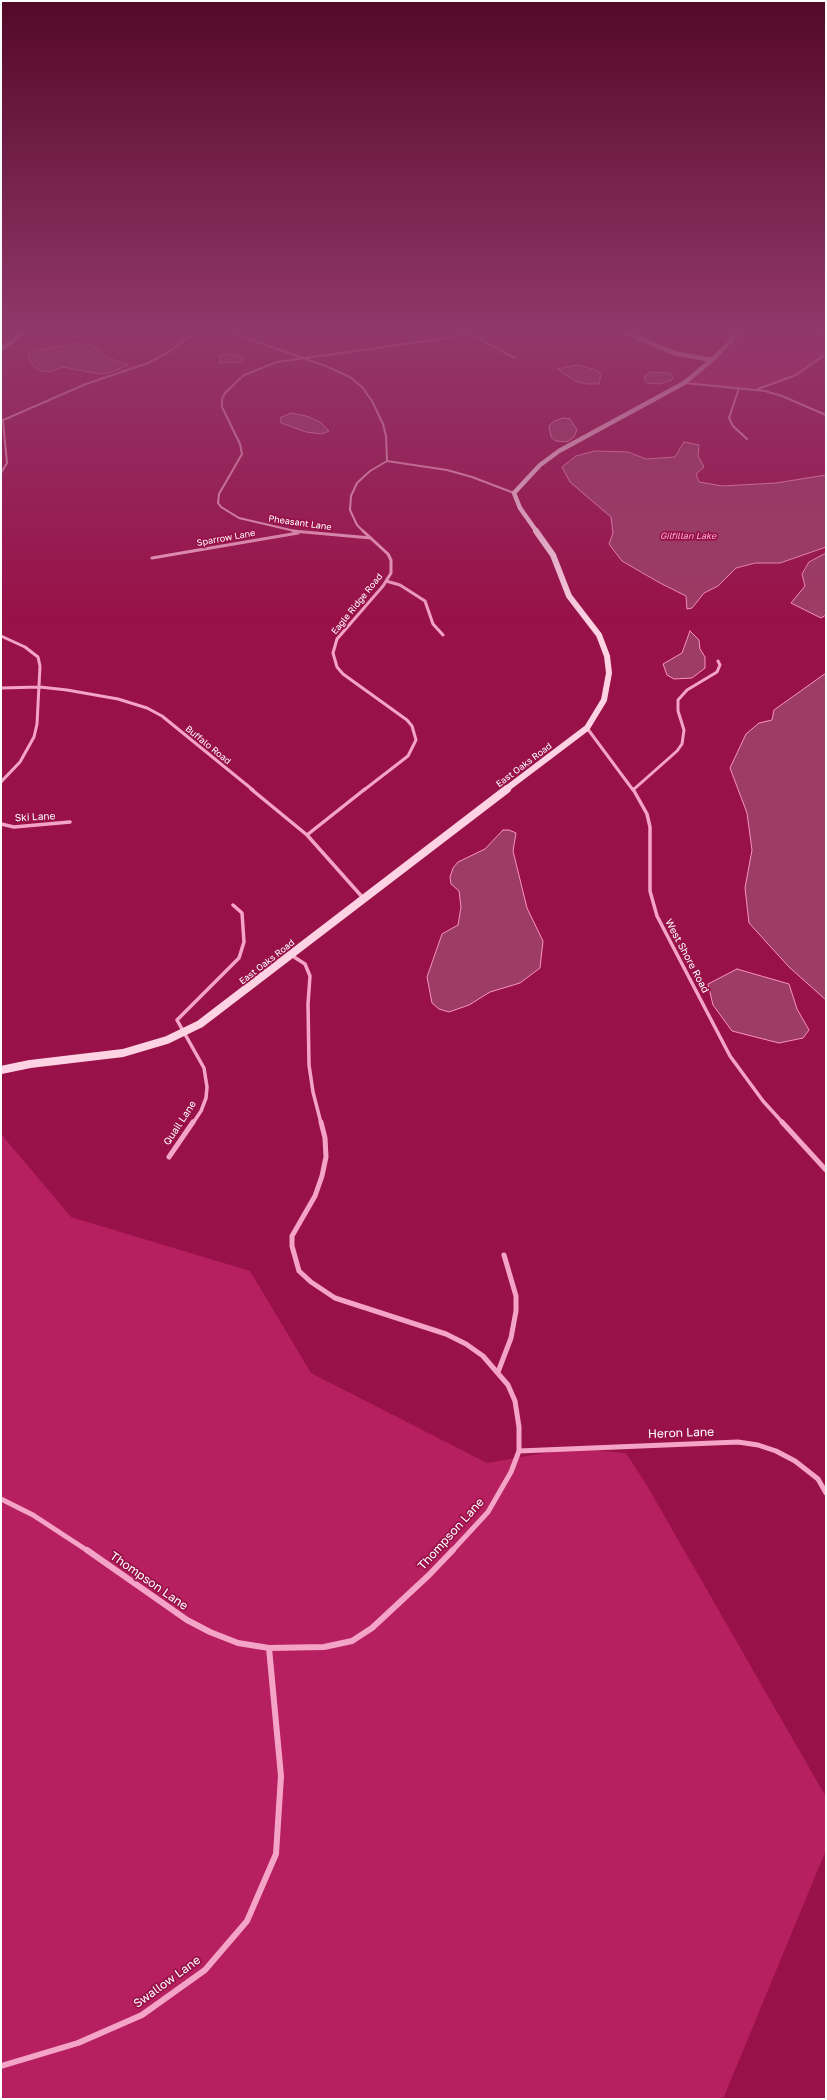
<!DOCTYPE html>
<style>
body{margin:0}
#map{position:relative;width:827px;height:2100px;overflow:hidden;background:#991149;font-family:"Golos Text",sans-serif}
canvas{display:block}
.frame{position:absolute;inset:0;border:2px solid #fff;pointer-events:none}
</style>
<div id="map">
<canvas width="827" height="2100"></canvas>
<div class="frame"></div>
</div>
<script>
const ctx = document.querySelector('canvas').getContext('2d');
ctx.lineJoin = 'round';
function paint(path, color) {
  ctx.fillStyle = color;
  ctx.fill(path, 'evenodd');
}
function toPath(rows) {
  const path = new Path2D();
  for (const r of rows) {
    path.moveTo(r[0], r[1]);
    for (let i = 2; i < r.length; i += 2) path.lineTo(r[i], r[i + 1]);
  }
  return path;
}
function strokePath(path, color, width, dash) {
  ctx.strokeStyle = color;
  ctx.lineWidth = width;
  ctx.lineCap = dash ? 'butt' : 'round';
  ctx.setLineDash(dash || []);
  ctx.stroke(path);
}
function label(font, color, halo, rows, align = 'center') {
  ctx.font = font + ' "Golos Text",sans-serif';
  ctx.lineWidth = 3.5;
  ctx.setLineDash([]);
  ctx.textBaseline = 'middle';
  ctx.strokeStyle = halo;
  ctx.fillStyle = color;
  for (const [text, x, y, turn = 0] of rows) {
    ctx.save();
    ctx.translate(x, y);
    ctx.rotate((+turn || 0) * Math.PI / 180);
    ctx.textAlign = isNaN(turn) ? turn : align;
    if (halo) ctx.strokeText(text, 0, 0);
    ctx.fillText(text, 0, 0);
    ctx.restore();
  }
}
const green = toPath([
 [741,330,798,330,824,332,826,334,826,354,818,361,796,375,756,390,684,383],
 [1,1134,71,1217,250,1271,311,1373,487,1463,573,1448,626,1453,646,1484,826,1797,826,1850,723,2099,1,2099]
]);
const water = toPath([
 [78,343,92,345,108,358,128,365,112,372,100,374,63,367,49,372,41,371,32,365,28,354,31,351,78,343],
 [231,353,243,358,242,362,220,363,220,356,231,353],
 [577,365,593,369,601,374,599,384,587,384,575,381,557,369,577,365],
 [651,372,669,373,673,376,672,380,660,384,647,383,644,379,645,376,651,372],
 [291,413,306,416,320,422,329,431,322,434,306,432,281,423,280,418,291,413],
 [563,418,570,419,577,430,574,437,567,442,556,441,551,437,549,426,554,421,563,418],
 [684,442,699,445,698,456,704,467,696,474,699,482,722,486,776,483,826,475,826,547,780,563,755,563,736,568,718,586,704,593,692,608,687,609,686,596,660,583,622,561,609,544,613,533,611,517,570,482,562,467,576,456,595,451,628,452,646,459,675,457,684,442],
 [826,553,826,615,821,618,791,603,805,586,802,574,809,562,826,553],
 [690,631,699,640,700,649,705,657,705,668,692,678,674,679,667,675,663,664,682,653,690,631],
 [826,673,826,1000,789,967,749,923,745,888,752,850,747,813,730,768,746,734,759,723,772,720,774,710,826,673],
 [503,830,509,830,516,833,513,851,527,908,543,941,540,968,520,983,490,992,469,1005,449,1012,439,1009,432,1003,427,977,442,934,458,925,461,907,459,891,451,884,450,877,453,868,458,862,485,849,503,830],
 [737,969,789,984,797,1009,809,1030,803,1038,779,1043,732,1031,713,1005,708,984,737,969]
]);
const streetFar4 = toPath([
 [223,330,326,366,350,377,362,387,372,401,383,424,386,436,387,461,370,471,357,483,351,496,350,510,357,525,364,532],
 [824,330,826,331],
 [471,334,515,358],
 [684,383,765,391,782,396,826,415],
 [739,388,729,418,733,426,747,439],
 [758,389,796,375,826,354],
 [1,421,86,384,148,363,167,353,198,330],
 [387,461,447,470,472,477,514,493],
 [1,473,7,463,3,421],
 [299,532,239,518,221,507,218,503,219,494,242,454,240,444,222,407,222,399,225,393,244,375,277,362,440,339,484,330]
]);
const streetFar3 = toPath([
 [293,531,371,538],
 [363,531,388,554,391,560,391,573,383,586,337,639,333,653,337,667,343,674,407,720,412,726,416,740,408,756,364,790],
 [152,558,298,533],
 [386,581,400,585,425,601,433,624,443,635],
 [1,636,25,647,38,657,40,666,37,724,34,737,20,762,1,782],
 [1,688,40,687,67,690,118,699,147,708,162,716,253,790],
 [587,728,633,790],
 [633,790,677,751,682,744,684,730,678,711,678,700,687,690,717,672,720,665,718,661]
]);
const streetFar2 = toPath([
 [251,789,307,835,364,899],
 [633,789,647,814,650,827,650,891,657,916,730,1056,763,1101,783,1123],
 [1,824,14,827,70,822],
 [307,835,365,789],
 [291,955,305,964,310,976,308,1004,309,1065,313,1092,321,1123],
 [193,1123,201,1111,206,1098,207,1087,204,1068,177,1020,239,958,244,942,242,913,233,905]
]);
const streetFar1 = toPath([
 [321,1122,325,1138,326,1157,322,1176,315,1196,292,1236,292,1246,299,1271,311,1282,335,1298,446,1334,466,1344,483,1356,508,1385,515,1401,519,1427,519,1451,511,1472,488,1512,452,1551],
 [782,1122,826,1170],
 [169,1157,193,1122],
 [498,1372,511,1338,516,1311,516,1296,504,1255],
 [519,1451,738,1442,758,1445,776,1451,795,1461,818,1479,826,1493],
 [1,1499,33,1515,88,1551]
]);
const street = toPath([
 [87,1550,187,1620,210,1632,238,1643,269,1648,324,1647,352,1641,372,1628,429,1575,453,1550],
 [1,2066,78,2043,142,2015,205,1970,247,1921,276,1854,281,1776,269,1648]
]);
const secondaryFar2 = toPath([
 [620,330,674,353,712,360],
 [1,349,14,340,23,330],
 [537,532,520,508,514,493,540,465,559,451,684,383,712,360,741,330]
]);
const secondaryFar1 = toPath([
 [505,790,587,728,604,700,609,673,607,656,599,635,569,596,553,555,536,531]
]);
const secondary = toPath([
 [1,1070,30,1064,123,1053,167,1040,200,1024,507,789]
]);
const farStreetnames = [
 ["Pheasant Lane",300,523,8],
 ["Sparrow Lane",226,538,-10],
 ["Eagle Ridge Road",357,604,-51],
 ["Buffalo Road",208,745,39],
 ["East Oaks Road",524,765,-37],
 ["East Oaks Road",267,962,-38]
];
const farWaternames = [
 ["Gilfillan Lake",688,536]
];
const streetNames = [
 ["Ski Lane",35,817,-3],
 ["West Shore Road",687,956,62],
 ["Quail Lane",180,1123,-57]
];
const nearStreetnames = [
 ["Heron Lane",681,1433,-2],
 ["Thompson Lane",451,1534,-48],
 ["Thompson Lane",149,1581,35],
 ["Swallow Lane",167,1982,-36]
];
paint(green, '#b62060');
paint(water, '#9d3c64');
strokePath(water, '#f795c0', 1);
strokePath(streetFar4, '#f4a4c6', 2);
strokePath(streetFar3, '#f4a4c6', 3);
strokePath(streetFar2, '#f4a4c6', 3.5);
strokePath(streetFar1, '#f4a4c6', 5);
strokePath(street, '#f4a4c6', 6);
strokePath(secondaryFar2, '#fdd3e4', 4.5);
strokePath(secondaryFar1, '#fdd3e4', 6);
strokePath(secondary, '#fdd3e4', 8);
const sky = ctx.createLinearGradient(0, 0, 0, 624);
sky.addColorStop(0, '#540928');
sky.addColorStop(0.53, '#91386a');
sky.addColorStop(1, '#91386a00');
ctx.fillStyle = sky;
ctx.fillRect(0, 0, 827, 624);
label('9px', '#fff', '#991149', farStreetnames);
label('italic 9px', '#fab0d0', '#991149', farWaternames);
label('10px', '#fff', '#991149', streetNames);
label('12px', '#fff', '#991149', nearStreetnames);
</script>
